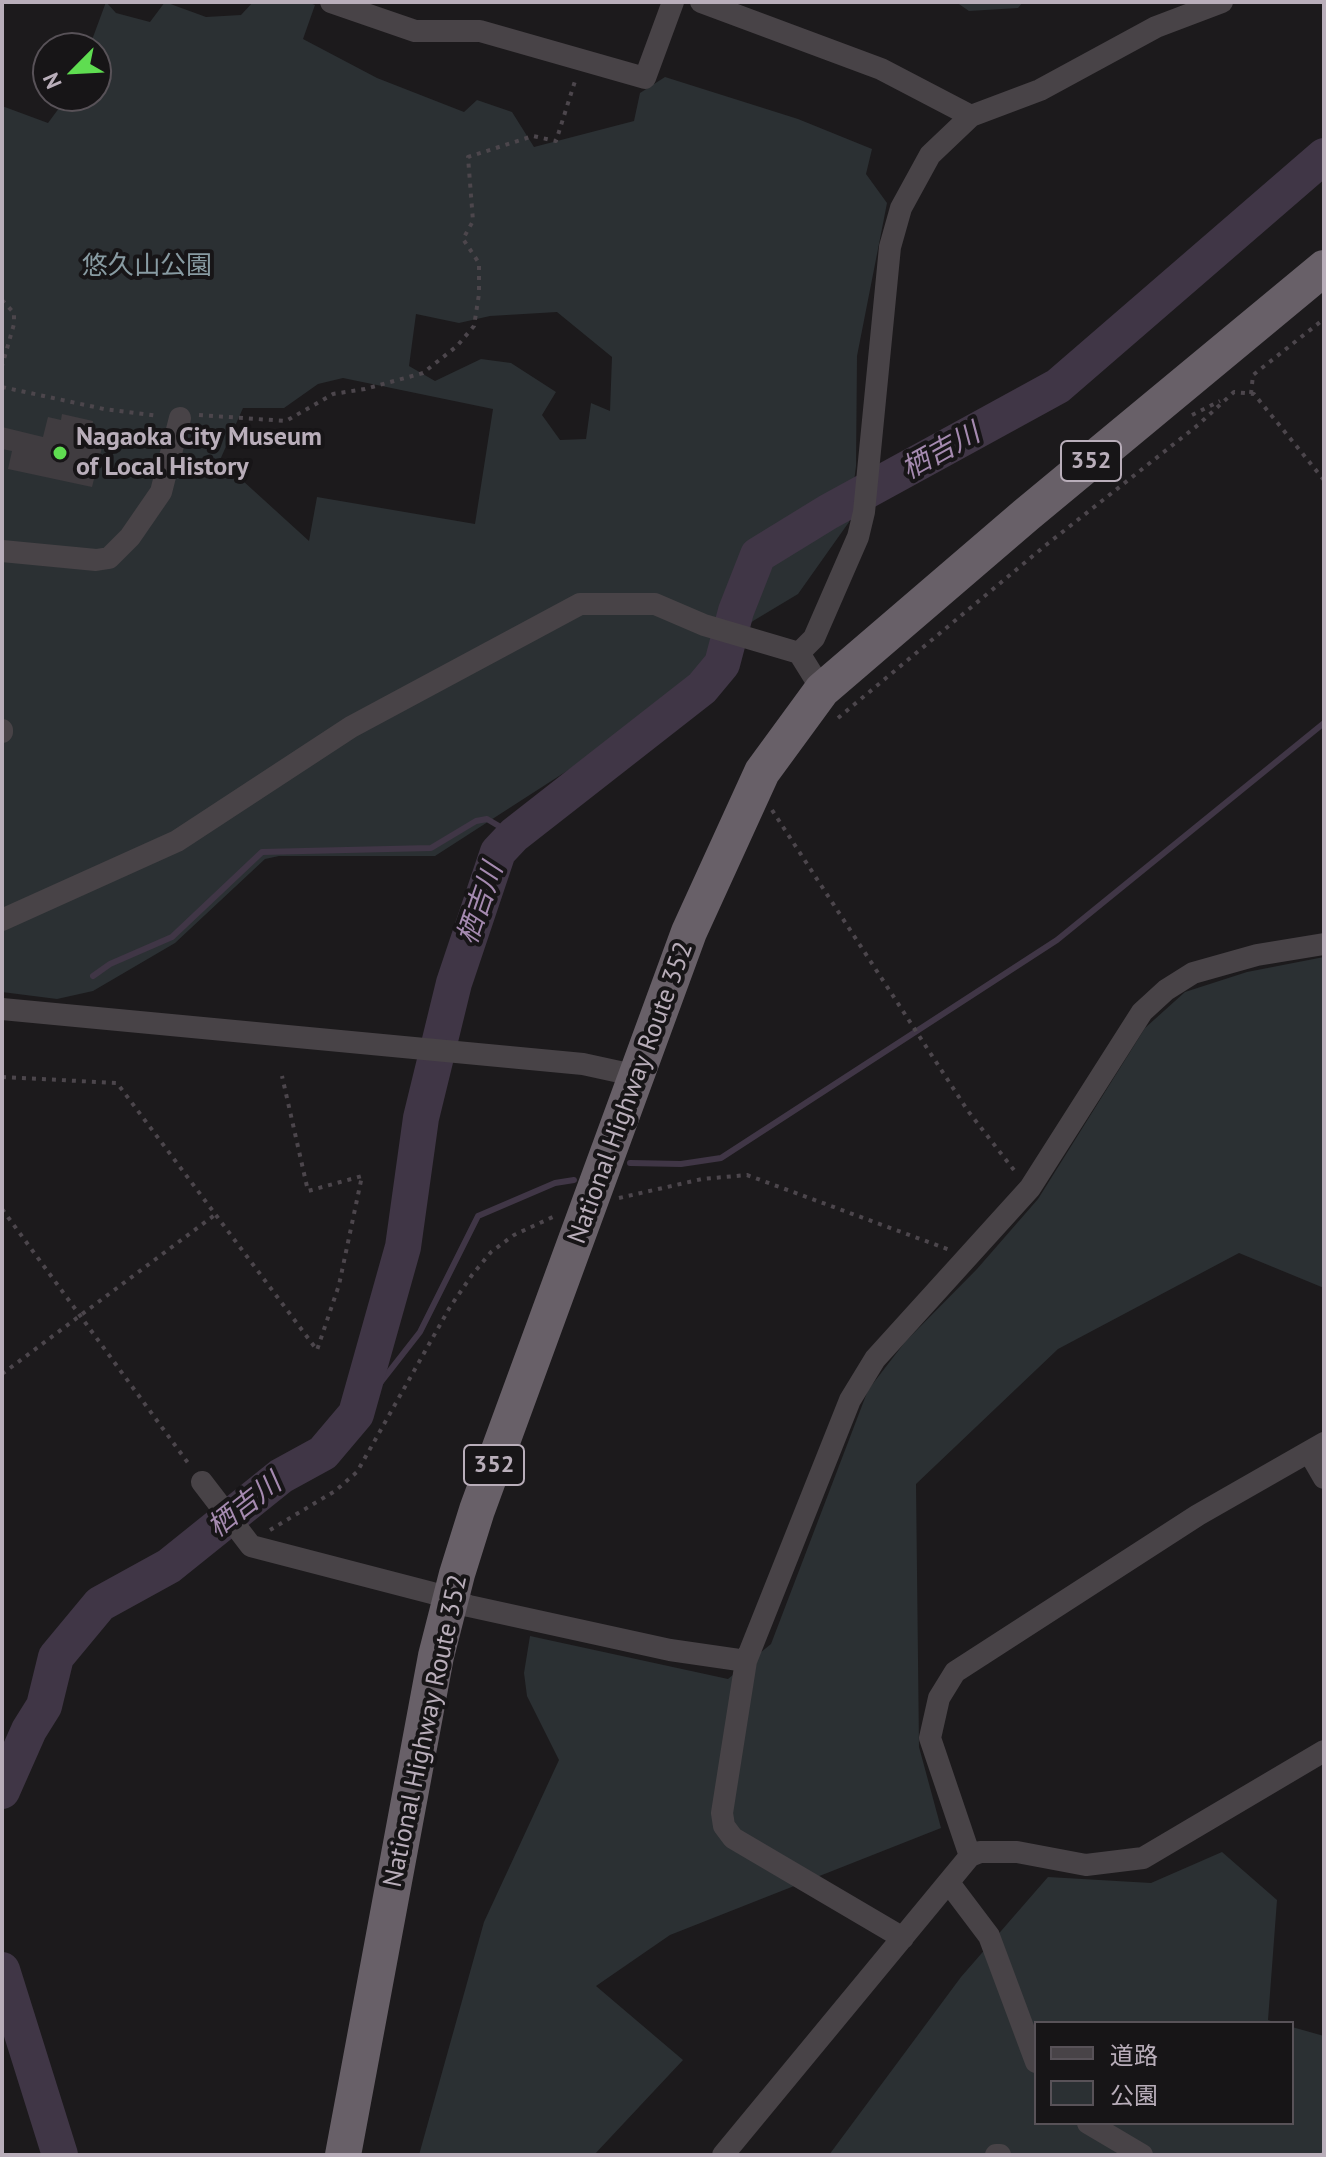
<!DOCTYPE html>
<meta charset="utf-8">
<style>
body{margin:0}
#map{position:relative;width:1326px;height:2157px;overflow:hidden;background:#1c1a1c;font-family:"PT Sans","Noto Sans JP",sans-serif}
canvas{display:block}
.frame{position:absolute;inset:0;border:4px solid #b9aeba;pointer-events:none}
.legend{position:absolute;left:1034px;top:2021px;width:260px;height:104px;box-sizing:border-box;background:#171517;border:2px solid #585258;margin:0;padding:10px 14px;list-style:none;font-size:24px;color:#b9aeba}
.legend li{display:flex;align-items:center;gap:16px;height:40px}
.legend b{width:40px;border:2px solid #585258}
.north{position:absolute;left:32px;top:32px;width:80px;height:80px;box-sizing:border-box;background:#171517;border:2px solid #585258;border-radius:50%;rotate:246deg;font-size:22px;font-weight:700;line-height:32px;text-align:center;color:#b9aeba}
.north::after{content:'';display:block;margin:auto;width:28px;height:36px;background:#5fdd51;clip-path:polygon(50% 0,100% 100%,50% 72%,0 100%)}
</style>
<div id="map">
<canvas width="1326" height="2157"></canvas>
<div class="frame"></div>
<ul class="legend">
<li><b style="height:10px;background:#484347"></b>道路</li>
<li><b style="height:22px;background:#2b3033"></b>公園</li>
</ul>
<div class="north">N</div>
</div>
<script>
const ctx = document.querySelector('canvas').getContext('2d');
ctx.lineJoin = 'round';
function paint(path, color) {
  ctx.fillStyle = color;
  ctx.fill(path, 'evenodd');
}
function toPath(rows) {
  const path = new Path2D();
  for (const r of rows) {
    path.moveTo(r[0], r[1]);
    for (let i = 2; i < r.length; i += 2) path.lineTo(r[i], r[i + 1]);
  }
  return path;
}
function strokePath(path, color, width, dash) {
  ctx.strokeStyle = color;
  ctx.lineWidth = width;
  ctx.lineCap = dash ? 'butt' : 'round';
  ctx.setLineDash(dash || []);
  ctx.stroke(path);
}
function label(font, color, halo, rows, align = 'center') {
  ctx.font = font + ' "PT Sans","Noto Sans JP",sans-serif';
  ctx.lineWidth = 8;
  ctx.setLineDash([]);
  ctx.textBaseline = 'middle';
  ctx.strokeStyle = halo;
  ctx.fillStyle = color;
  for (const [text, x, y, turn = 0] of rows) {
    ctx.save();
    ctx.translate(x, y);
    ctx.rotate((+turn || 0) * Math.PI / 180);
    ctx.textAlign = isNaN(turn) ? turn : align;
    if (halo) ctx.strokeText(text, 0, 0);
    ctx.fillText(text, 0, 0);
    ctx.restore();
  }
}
const green = toPath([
 [106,2,116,13,150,22,165,2,206,17,241,15,253,2,307,2,315,5,303,39,377,78,464,112,477,100,512,112,534,147,634,121,640,93,665,77,798,119,872,149,866,174,887,203,857,356,856,466,849,522,798,594,753,621,610,748,587,758,435,856,279,856,265,859,175,943,93,991,57,999,2,992,2,106,48,123,68,96,96,96,96,48,89,48],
 [557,312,612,357,610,411,591,403,586,439,560,440,542,415,556,392,511,363,481,359,435,381,409,366,416,314,459,323,490,316],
 [343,378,493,409,475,524,317,497,309,541,220,460,243,408,284,408,318,384],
 [956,2,1023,2,1018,8,969,11],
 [1324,957,1324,1288,1239,1253,1058,1349,916,1484,919,1747,941,1828,670,1935,596,1986,683,2060,594,2155,419,2155,484,1922,559,1760,527,1696,524,1673,530,1636,728,1679,771,1644,868,1390,905,1342,977,1269,1038,1199,1145,1028,1185,992,1247,972],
 [1222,1852,1277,1900,1268,2020,1277,2023,1036,2023,1036,2123,1292,2123,1292,2027,1324,2036,1324,2155,1016,2155,993,2146,992,2155,829,2155,961,1977,1048,1877,1151,1883]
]);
const stream = toPath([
 [93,976,110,964,172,937,262,852,431,848,476,821,487,819,514,835],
 [630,1163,681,1164,721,1158,1057,940,1324,723],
 [356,1414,420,1332,478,1216,555,1183,574,1180]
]);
const river = toPath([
 [2,1791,29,1730,44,1706,56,1657,100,1604,169,1566,281,1476,323,1453,356,1414,403,1247,421,1118,454,983,498,852,514,835,702,688,722,664,736,611,758,555,828,512,1058,386,1324,156],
 [2,1970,60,2155]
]);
const building = toPath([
 [62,414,93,421,92,427,106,431,92,487,8,469,12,451,2,449,2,427,43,437,48,417,61,420]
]);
const path = toPath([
 [2,300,14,313,14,324,2,366],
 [2,387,104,409,159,416],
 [1251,394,1253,375,1324,319],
 [199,415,286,421,333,394,365,389,423,373,457,346,474,326,479,294,479,263,463,239,473,221,468,157,533,136,556,141,576,78],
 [1192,415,1220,401],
 [838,718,1046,545,1198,425,1234,392,1254,394,1324,480],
 [772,810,968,1111,1017,1174],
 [2,1077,117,1083,317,1350,339,1285,362,1176,308,1191,282,1076],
 [619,1198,702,1179,747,1175,950,1250],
 [2,1209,191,1467],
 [2,1374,216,1214],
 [270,1530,335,1491,357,1472,450,1307,472,1275,491,1252,514,1235,557,1215],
 [1322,2155,1324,2152]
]);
const minor = toPath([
 [331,2,415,31,480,31,645,78,673,2],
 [701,2,881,69,971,116],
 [2,551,96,560,109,558,130,537,161,492,180,418],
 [799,653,814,638,858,537,864,512,890,247,901,208,930,155,971,116,1040,90,1156,27,1222,2],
 [799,653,822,690],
 [2,730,2,732],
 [2,920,177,841,351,727,580,604,655,604,704,625,799,653],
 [2,1009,583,1064,638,1076],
 [1309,1452,1324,1478],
 [202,1482,251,1546,432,1593,469,1606,670,1650,746,1661],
 [970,1856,930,1738,939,1698,955,1672,1198,1515,1324,1443],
 [949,1883,989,1936,1036,2062],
 [903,1938,733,1838,724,1826,722,1813,746,1661,850,1400,875,1359,1030,1188,1142,1012,1166,990,1193,973,1257,955,1324,944],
 [1088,2123,1142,2155],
 [723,2155,970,1856,980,1852,1017,1852,1086,1865,1143,1858,1324,1751],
 [996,2155,1000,2155]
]);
const trunk = toPath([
 [343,2155,436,1656,457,1574,477,1510,689,932,762,772,822,690,1026,515,1324,268]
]);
const markers = [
 [60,453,8,"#5fdd51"]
];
const shields = [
 [1091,461,60],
 [494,1465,60]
];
const shieldNames = [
 ["352",1091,461],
 ["352",494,1465]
];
const parkNames = [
 ["悠久山公園",147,267]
];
const poiNames = [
 ["Nagaoka City Museum",76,438],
 ["of Local History",76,468]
];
const streetNames = [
 ["National Highway Route 352",631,1093,-70],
 ["National Highway Route 352",426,1731,-78]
];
const waterNames = [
 ["栖吉川",941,452,-29],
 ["栖吉川",481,904,-71],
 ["栖吉川",245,1506,-38]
];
paint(green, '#2b3033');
strokePath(stream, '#403646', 6);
strokePath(river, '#403646', 36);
paint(building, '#403c40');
strokePath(path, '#4c464c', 4, [4, 6]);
strokePath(minor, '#484347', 22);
strokePath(trunk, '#686068', 36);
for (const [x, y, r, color] of markers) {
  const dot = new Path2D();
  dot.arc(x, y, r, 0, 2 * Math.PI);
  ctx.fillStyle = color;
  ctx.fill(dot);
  strokePath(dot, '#171517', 3);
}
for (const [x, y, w] of shields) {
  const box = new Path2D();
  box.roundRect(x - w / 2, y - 20, w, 40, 6);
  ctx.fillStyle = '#171517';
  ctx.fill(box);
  strokePath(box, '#b9aeba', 2);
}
label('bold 24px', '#b9aeba', null, shieldNames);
label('26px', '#889ba2', '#171517', parkNames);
label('bold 26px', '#b9aeba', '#171517', poiNames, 'left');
label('26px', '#b9aeba', '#171517', streetNames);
label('italic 28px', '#a58ab0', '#171517', waterNames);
</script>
